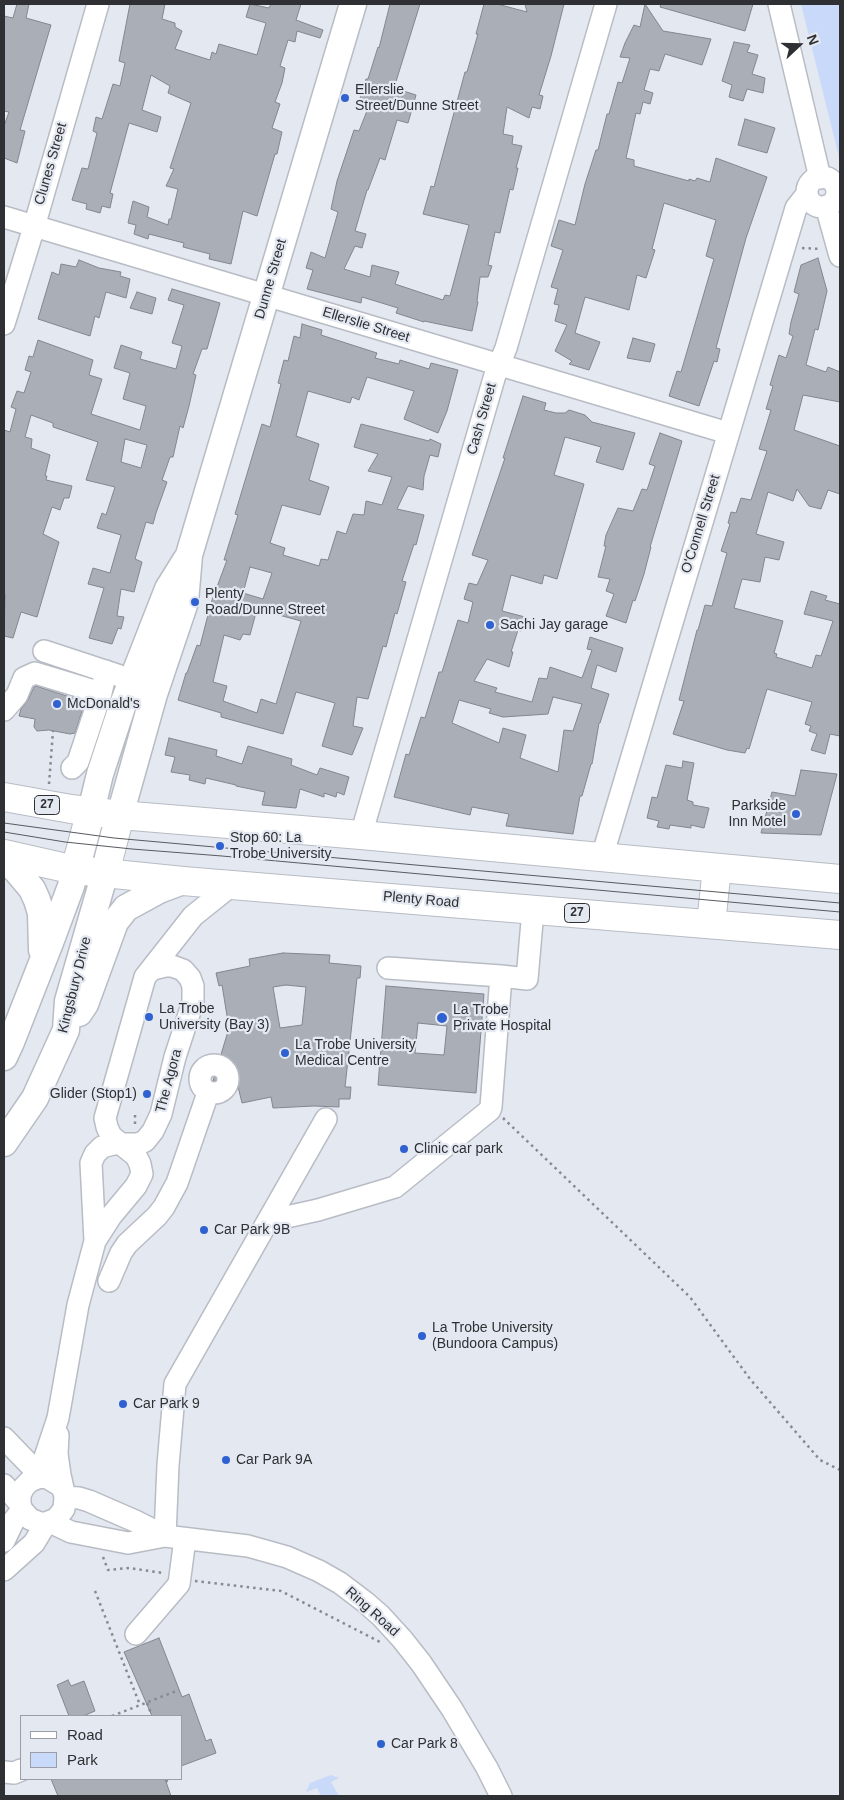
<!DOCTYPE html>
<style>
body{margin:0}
#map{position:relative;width:844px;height:1800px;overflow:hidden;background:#e3e8f1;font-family:Helvetica,sans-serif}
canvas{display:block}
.frame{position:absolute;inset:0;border:5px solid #2f3034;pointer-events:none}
.legend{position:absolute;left:20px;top:1715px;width:162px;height:65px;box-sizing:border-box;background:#e3e8f1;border:1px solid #9b9ea5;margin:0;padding:6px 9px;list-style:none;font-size:15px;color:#2f3034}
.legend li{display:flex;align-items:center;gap:10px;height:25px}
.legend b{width:25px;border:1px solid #9b9ea5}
.north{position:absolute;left:774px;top:20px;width:50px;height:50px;-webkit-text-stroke:4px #e3e8f1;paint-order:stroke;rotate:69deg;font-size:14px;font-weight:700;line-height:20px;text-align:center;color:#2f3034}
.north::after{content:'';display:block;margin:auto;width:18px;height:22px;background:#2f3034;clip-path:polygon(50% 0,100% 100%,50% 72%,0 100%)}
</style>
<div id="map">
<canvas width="844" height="1800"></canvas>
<div class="frame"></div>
<ul class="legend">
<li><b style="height:6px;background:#fff"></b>Road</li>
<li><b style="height:14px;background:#c8d9fa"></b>Park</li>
</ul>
<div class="north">N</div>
</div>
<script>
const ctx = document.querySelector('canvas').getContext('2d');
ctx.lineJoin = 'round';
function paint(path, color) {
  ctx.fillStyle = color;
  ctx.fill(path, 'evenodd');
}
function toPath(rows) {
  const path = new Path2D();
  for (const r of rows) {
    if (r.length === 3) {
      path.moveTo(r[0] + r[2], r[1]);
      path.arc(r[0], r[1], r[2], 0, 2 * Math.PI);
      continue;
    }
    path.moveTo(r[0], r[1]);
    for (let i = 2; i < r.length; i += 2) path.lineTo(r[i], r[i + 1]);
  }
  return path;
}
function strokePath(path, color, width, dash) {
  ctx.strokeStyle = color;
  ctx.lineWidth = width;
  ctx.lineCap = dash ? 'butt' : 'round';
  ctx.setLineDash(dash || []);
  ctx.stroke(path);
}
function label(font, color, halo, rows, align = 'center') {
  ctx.font = font + ' Helvetica,sans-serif';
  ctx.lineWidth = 4.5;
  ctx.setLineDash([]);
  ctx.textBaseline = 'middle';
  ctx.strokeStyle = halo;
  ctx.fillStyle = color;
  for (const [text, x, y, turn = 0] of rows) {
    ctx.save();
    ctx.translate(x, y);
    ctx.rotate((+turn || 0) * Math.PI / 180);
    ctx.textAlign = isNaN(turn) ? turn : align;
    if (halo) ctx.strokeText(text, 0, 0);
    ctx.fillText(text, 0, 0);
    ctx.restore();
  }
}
const green = toPath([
 [801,4,840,4,840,161],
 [331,1775,339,1778,331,1782,339,1796,321,1796,317,1788,306,1792,310,1783]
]);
const building = toPath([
 [17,4,29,4,26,18,51,25,20,130,25,131,17,163,4,158,4,126,9,112,4,111,4,16,13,18,17,4],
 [130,4,165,4,162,19,175,23,175,27,182,31,175,49,210,60,212,52,216,54,219,44,257,55,266,23,246,17,250,4,269,8,271,4,301,4,296,20,323,30,320,38,297,31,295,42,288,40,280,66,285,68,282,83,275,102,280,104,272,128,282,132,277,154,275,154,257,216,243,211,231,264,209,259,210,254,183,247,184,243,149,234,148,239,134,234,136,225,128,223,133,201,149,207,147,217,168,225,169,219,171,219,178,189,166,186,174,169,170,168,191,103,168,93,170,86,151,75,142,110,161,117,157,132,129,123,110,193,113,194,110,208,102,206,100,213,86,209,87,204,72,200,82,168,88,169,97,133,93,131,96,117,102,119,113,84,120,86,125,63,119,61,130,4],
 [390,4,420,4,394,88,416,95,408,123,397,120,385,160,380,158,368,190,367,190,355,231,366,234,362,248,355,246,344,269,370,277,372,265,399,272,395,284,443,300,445,295,450,296,469,225,423,214,431,186,434,187,465,72,467,72,478,34,476,34,484,4,497,4,527,12,525,4,564,4,551,56,539,95,543,96,540,109,532,107,529,118,507,107,503,134,513,136,512,144,522,146,516,168,518,168,513,190,510,189,500,233,495,232,488,265,492,266,488,277,480,277,477,301,478,302,472,331,424,321,424,322,396,313,398,308,362,297,361,303,307,289,313,270,306,268,311,252,325,258,338,212,331,209,337,181,354,130,359,131,367,111,357,108,366,79,368,79,378,47,379,48,390,4],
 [645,4,663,31,711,39,702,65,665,54,659,71,650,69,644,90,653,93,650,104,643,102,640,114,636,113,626,158,634,160,634,166,689,181,689,179,695,181,697,178,710,182,716,158,767,177,746,238,716,348,720,349,717,362,714,361,699,406,669,396,677,371,681,372,714,259,706,256,716,220,664,203,652,249,655,250,646,278,637,275,629,310,585,297,575,333,600,342,589,370,569,364,572,361,555,351,567,325,555,321,559,305,554,304,558,289,551,287,563,250,551,246,559,220,575,225,585,184,596,150,598,150,607,114,609,114,618,82,622,83,630,58,620,57,625,43,634,25,640,27,645,4],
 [661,4,753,4,745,31,660,7,661,4],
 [734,42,750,45,747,52,758,55,752,74,765,78,763,93,747,89,743,101,729,97,732,85,722,81,734,42],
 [745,119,775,128,767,153,738,145,745,119],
 [818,258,827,291,818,330,815,329,806,365,826,372,828,367,840,372,840,402,803,395,794,430,840,446,840,494,828,490,821,509,809,506,797,489,793,501,768,492,756,534,784,542,779,560,765,557,760,582,742,579,734,608,783,621,774,653,777,654,776,657,812,668,816,655,821,656,833,621,804,614,811,591,827,596,825,600,840,604,840,736,830,734,825,754,811,750,817,734,809,731,811,726,805,724,812,702,767,689,749,749,747,748,745,753,727,750,673,734,684,701,679,700,697,630,698,630,705,605,712,606,727,553,721,551,730,524,728,523,731,512,736,513,741,498,751,500,767,451,759,449,771,410,766,409,773,386,770,385,779,355,786,358,793,336,789,334,791,322,799,294,794,292,801,265,818,258],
 [79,260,99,268,121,272,120,276,130,279,126,298,106,292,99,318,95,316,90,336,38,319,52,272,59,275,61,264,76,267,79,260],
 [172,289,220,303,207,349,202,349,193,374,196,375,189,406,183,428,180,426,173,457,170,457,162,480,167,482,156,513,153,524,146,522,135,559,142,562,134,592,121,589,117,616,124,617,121,629,118,628,112,644,89,638,104,588,88,584,93,568,110,573,121,535,97,528,102,513,106,515,115,487,86,480,98,442,53,427,53,423,31,415,25,437,32,439,31,448,50,455,45,476,47,476,46,480,72,486,69,498,64,498,60,510,52,507,43,534,59,542,37,617,21,612,13,638,4,636,5,594,4,594,4,430,10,432,16,409,11,407,17,391,24,393,31,372,25,370,29,356,33,357,38,340,93,360,89,375,102,379,91,414,140,430,146,406,123,399,130,373,114,368,121,345,142,352,140,359,176,369,182,346,172,343,184,305,168,300,172,289],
 [125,439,147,445,141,468,121,462,125,439],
 [137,292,156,298,152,314,130,308,137,292],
 [302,324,322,330,321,335,377,353,375,358,399,364,400,360,429,369,431,363,458,370,447,411,438,433,404,419,414,391,367,377,359,400,352,397,350,403,308,391,296,436,319,444,309,480,329,487,320,515,282,505,270,543,285,548,283,555,319,566,321,559,328,560,337,531,346,534,353,514,364,515,366,501,382,505,392,477,368,471,378,454,354,447,361,424,429,441,430,439,441,444,438,457,430,455,424,476,423,490,408,486,397,509,424,515,416,545,414,544,402,581,406,582,397,614,395,613,386,647,383,646,368,699,357,697,353,726,363,728,352,755,322,746,335,703,296,692,283,734,221,717,221,713,178,700,186,673,187,673,197,645,200,646,211,603,227,560,224,560,238,515,235,514,262,424,270,427,281,384,278,383,284,360,288,361,294,336,300,338,302,324],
 [250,567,272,573,263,599,243,593,250,567],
 [257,609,301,621,276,704,261,699,257,713,223,701,227,686,213,682,224,635,240,640,243,634,250,635,257,609],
 [633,338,655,344,650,362,627,358,633,338],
 [523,396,546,403,544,410,556,413,565,413,569,410,585,415,592,422,635,433,623,470,596,462,601,447,565,437,554,475,584,484,557,579,544,575,542,584,511,575,502,611,525,617,521,631,518,630,511,652,513,652,509,667,487,659,474,681,497,688,495,692,532,702,539,678,547,679,550,667,582,678,592,650,587,649,590,637,623,648,616,672,597,665,591,688,609,694,600,723,599,723,592,764,591,764,582,796,580,796,573,834,506,826,509,814,472,807,470,815,394,797,406,754,409,755,421,717,425,718,439,672,442,672,458,620,468,623,473,602,464,599,469,583,477,585,488,560,472,555,505,458,503,458,523,396],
 [553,697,582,704,573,731,564,730,558,772,520,758,526,735,503,728,499,743,452,723,459,700,491,709,489,713,503,717,548,714,553,697],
 [660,433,682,441,650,547,651,547,644,574,635,601,633,600,626,623,606,616,614,594,606,591,610,579,598,577,606,546,604,546,606,535,618,508,633,511,642,489,647,490,655,466,649,464,660,433],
 [36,686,85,702,75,733,70,734,49,730,37,731,34,727,35,719,19,716,21,709,28,700,34,687,36,686],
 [169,738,217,750,216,756,242,764,248,746,292,759,291,765,317,775,320,768,349,777,344,795,337,792,336,797,324,793,324,797,300,789,296,808,262,805,265,792,236,786,236,785,206,778,205,784,189,780,190,775,171,772,175,757,165,755,169,738],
 [683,761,694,763,687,800,693,802,693,805,709,808,704,828,691,825,691,828,670,825,669,829,657,827,659,821,647,818,652,797,657,798,666,765,682,768,683,761],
 [801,770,837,774,821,835,761,833,772,792,795,796,801,770],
 [283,953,330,955,329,963,361,966,360,978,357,978,345,1087,351,1087,350,1099,339,1099,339,1107,314,1106,273,1108,271,1097,242,1103,236,1078,213,1081,229,1028,222,985,219,986,216,973,250,966,249,959,283,953],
 [286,985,306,987,302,1025,280,1028,273,987,286,985],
 [386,986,484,994,476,1093,378,1085,386,986],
 [418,1023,447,1026,444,1055,415,1053,418,1023],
 [159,1638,182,1697,189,1694,206,1741,211,1739,216,1753,181,1766,181,1716,152,1716,124,1652,159,1638],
 [68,1680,71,1686,84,1681,95,1711,83,1716,69,1716,57,1685,68,1680],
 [51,1779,165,1779,171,1796,58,1796,51,1779]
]);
const path = toPath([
 [802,248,820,249],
 [49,784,53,731],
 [503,1118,690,1297,750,1379,820,1460,840,1470],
 [135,1124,135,1113],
 [103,1557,108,1570,129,1568,163,1573],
 [195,1581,281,1591,380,1642],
 [95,1591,140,1705],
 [147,1703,152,1716],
 [112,1716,179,1690],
 [166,1782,168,1779]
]);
const minor = toPath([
 [779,4,820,178],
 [822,192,15],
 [826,206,840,256],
 [4,217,728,433],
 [4,324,34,227,98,4],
 [44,651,120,676],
 [4,710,17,695,24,678,35,673,101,693],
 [72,768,78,762,101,693,106,671],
 [361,835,495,375,506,348,606,4],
 [602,857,796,208,807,194],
 [501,976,527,979,533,910],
 [214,1079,14],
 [270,1217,282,1218,318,1210,395,1187,490,1110,491,1107,501,976,388,968],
 [95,1241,111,1216,136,1186,142,1174,140,1164,136,1156,111,1136,107,1127,105,1118,145,977,193,916,233,884],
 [109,1281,121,1253,127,1244,157,1216,164,1207,177,1183,208,1093],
 [58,1435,57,1454,60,1475,65,1497,64,1509,56,1519,46,1523,40,1523,30,1519,22,1510,20,1504,20,1495,24,1487,30,1481,40,1477,48,1478,61,1486,64,1492],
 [4,1438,31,1466,38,1478],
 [41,1477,43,1463,58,1418,78,1305,95,1241,91,1163,95,1154,102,1147,113,1144,138,1144,145,1141,153,1131,161,1114,175,1057,193,1002,193,986,190,978,183,970,172,966,165,966,153,969,148,973],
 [4,1485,20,1504],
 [65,1497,79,1498,89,1501,135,1521,165,1536],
 [50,1522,71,1532,128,1543,165,1536,248,1546,287,1557,319,1571,340,1583,365,1602,381,1616,402,1639,421,1663,452,1709,487,1768,501,1796],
 [165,1536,168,1465,175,1384,326,1119],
 [4,1541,14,1520,22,1510],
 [4,1570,34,1543,46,1523],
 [136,1634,179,1584,185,1539],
 [4,1772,14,1773,21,1770]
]);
const major = toPath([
 [91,811,100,774,123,704,168,589,186,560],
 [120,815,154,694,185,602,189,555,353,4],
 [4,858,16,870,32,889,37,900,41,913,42,950],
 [79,1013,85,1004,115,922,126,908,159,890,183,881],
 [4,1057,11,1042,51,940,71,886,75,870],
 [4,1143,35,1098,66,1030,68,1001,105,873]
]);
const highway = toPath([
 [4,797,71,809,120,815,361,835,840,879],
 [4,854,75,870,183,881,840,935],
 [75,870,91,811],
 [105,873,120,815],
 [711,924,717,868]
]);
const tram = toPath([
 [4,823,114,838,840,903],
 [4,832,65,842,132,849,222,856,840,912]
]);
const markers = [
 [345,98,5,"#3061d0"],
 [195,602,5,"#3061d0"],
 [490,625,5,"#3061d0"],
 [57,704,5,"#3061d0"],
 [796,814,5,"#3061d0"],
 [220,846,5,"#3061d0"],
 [149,1017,5,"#3061d0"],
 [442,1018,6,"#3061d0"],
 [285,1053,5,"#3061d0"],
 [147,1094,5,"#3061d0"],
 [404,1149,5,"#3061d0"],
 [204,1230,5,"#3061d0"],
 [422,1336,5,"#3061d0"],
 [123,1404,5,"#3061d0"],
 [226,1460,5,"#3061d0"],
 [381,1744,5,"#3061d0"]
];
const shields = [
 [47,805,25],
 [577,913,25]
];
const shieldNames = [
 ["27",47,805],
 ["27",577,913]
];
const poiNames = [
 ["Ellerslie",355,90],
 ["Street/Dunne Street",355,106],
 ["Plenty",205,594],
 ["Road/Dunne Street",205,610],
 ["Sachi Jay garage",500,625],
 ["McDonald's",67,704],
 ["Parkside",786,806,"right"],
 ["Inn Motel",786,822,"right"],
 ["Stop 60: La",230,838],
 ["Trobe University",230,854],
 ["La Trobe",159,1009],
 ["University (Bay 3)",159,1025],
 ["La Trobe",453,1010],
 ["Private Hospital",453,1026],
 ["La Trobe University",295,1045],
 ["Medical Centre",295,1061],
 ["Glider (Stop1)",137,1094,"right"],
 ["Clinic car park",414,1149],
 ["Car Park 9B",214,1230],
 ["La Trobe University",432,1328],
 ["(Bundoora Campus)",432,1344],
 ["Car Park 9",133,1404],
 ["Car Park 9A",236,1460],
 ["Car Park 8",391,1744]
];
const streetNames = [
 ["Clunes Street",51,164,-74],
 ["Dunne Street",271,279,-74],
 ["Ellerslie Street",366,325,17],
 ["Cash Street",482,419,-74],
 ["O'Connell Street",701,524,-73],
 ["Plenty Road",421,900,5],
 ["Kingsbury Drive",75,985,-76],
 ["The Agora",169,1081,-75],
 ["Ring Road",372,1612,42]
];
paint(green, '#c8d9fa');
paint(building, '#aaafb7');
strokePath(building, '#82868e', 1);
strokePath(minor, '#b8bcc4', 24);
strokePath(major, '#b8bcc4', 29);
strokePath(highway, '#b8bcc4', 30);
strokePath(path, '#878a90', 2.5, [2.5, 4]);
strokePath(minor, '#fff', 21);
strokePath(major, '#fff', 26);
strokePath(highway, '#fff', 28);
strokePath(tram, '#585a5f', 1);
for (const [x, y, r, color] of markers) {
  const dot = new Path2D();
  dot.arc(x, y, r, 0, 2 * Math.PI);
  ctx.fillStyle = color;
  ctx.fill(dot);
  strokePath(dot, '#e3e8f1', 2);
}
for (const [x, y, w] of shields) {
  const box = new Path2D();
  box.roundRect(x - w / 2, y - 9.5, w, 19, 4);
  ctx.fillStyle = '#e3e8f1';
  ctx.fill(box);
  strokePath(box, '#2f3034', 1);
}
label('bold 12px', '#2f3034', null, shieldNames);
label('14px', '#2f3034', '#e3e8f1', poiNames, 'left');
label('14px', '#2f3034', '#e3e8f1', streetNames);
</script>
